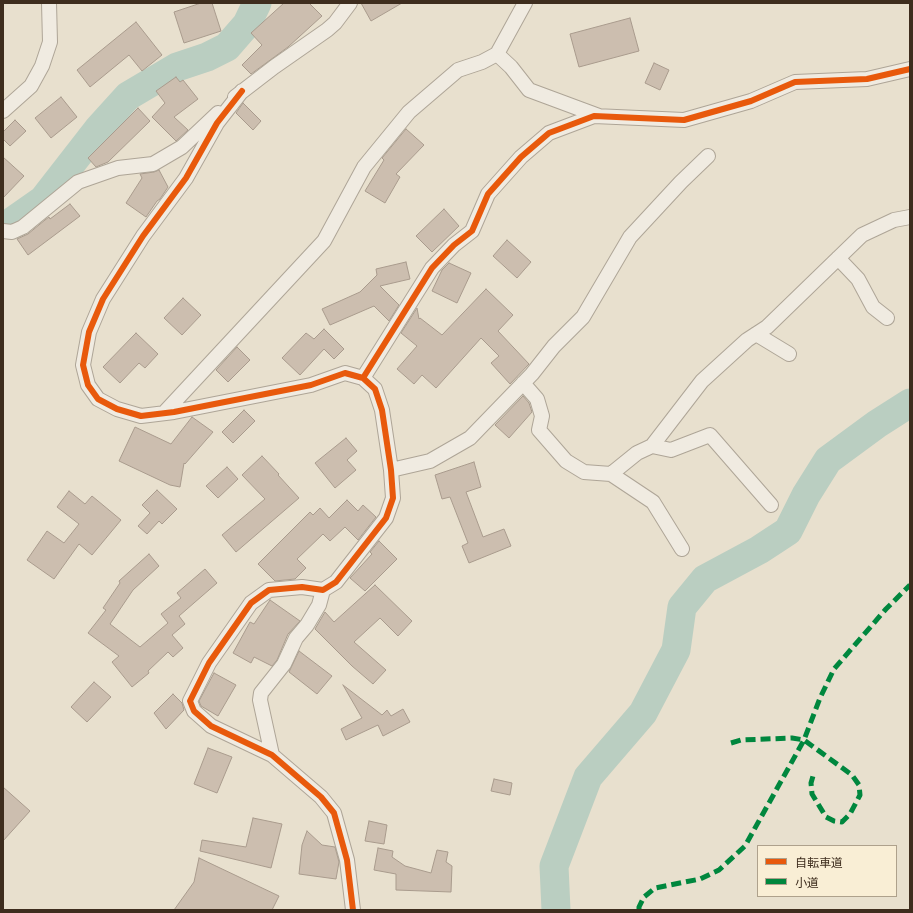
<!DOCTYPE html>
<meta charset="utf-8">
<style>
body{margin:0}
#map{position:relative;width:913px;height:913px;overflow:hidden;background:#e8e0ce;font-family:Lora,"Noto Sans JP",serif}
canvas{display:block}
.frame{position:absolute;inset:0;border:4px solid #3e2d1e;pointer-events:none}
.legend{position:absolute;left:757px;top:845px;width:140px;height:52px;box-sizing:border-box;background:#f9eed5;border:1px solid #aea18c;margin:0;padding:5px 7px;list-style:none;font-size:12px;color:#3e2d1e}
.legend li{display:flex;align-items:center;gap:8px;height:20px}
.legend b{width:20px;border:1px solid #aea18c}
</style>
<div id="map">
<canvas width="913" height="913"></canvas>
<div class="frame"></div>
<ul class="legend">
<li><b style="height:5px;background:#e8590c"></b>自転車道</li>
<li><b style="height:5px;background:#00873e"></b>小道</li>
</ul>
</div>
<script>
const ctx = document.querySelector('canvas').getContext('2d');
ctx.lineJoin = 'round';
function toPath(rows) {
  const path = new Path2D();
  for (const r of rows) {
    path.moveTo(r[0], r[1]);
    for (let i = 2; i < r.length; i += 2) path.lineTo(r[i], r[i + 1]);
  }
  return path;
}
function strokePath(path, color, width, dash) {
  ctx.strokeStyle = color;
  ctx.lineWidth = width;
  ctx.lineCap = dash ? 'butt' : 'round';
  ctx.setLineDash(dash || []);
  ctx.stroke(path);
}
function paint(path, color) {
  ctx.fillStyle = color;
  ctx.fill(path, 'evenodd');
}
const river = toPath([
 [13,221,43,200,99,128,128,96,177,67,207,57,227,47,247,24,257,3],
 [556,910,554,866,588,777,643,713,676,650,682,607,705,579,759,550,788,531,806,495,828,460,877,424,910,403]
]);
const building = toPath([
 [201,3,212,3,221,31,184,43,174,12,201,3],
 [284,3,309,3,322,16,288,47,251,74,242,65,262,45,251,33,284,3],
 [361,3,402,3,371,21,361,3],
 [630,18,639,51,579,67,570,34,630,18],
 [136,22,162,55,142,71,129,55,90,87,77,70,136,22],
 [654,63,669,70,660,90,645,83,654,63],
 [176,77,180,82,183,80,198,99,174,117,188,130,176,141,152,117,165,103,156,91,176,77],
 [61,97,77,117,51,138,35,118,61,97],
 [243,103,261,121,253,130,236,113,243,103],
 [138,108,150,121,108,162,96,167,88,158,138,108],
 [15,120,26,131,10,146,3,139,3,132,15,120],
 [406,129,424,145,396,174,400,177,385,203,365,191,384,160,382,158,406,129],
 [3,157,24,176,3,198,3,157],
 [159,170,168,187,160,199,157,201,146,217,126,203,142,178,140,174,154,172,159,170],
 [70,204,80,216,28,255,17,239,28,234,45,220,49,217,50,219,70,204],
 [444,209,459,226,432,252,416,236,444,209],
 [507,240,531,262,517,278,493,256,507,240],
 [406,262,410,279,380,286,399,305,389,321,374,306,330,325,322,309,360,292,377,275,376,269,406,262],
 [449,263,471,273,457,303,432,291,442,270,449,263],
 [486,289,513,315,498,331,529,364,510,384,491,363,499,356,481,338,436,388,422,375,414,384,397,369,417,346,401,333,417,308,419,319,420,318,442,335,486,289],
 [183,298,201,315,182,335,164,318,183,298],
 [324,329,344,349,334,359,324,349,300,375,282,358,306,333,314,339,324,329],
 [136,333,158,354,145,368,139,363,120,383,103,367,136,333],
 [237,347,250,360,228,382,216,370,237,347],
 [523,396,529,403,532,412,509,438,495,425,523,396],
 [244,410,255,421,233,443,222,432,244,410],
 [192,417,213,432,185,464,184,463,180,487,170,485,119,461,135,427,171,444,192,417],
 [346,438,357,451,347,460,356,470,335,488,315,463,346,438],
 [262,456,279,474,278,475,299,498,236,552,222,535,265,499,242,475,262,456],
 [474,462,481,487,466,492,483,537,504,529,511,546,469,563,462,546,468,543,450,497,442,499,435,475,474,462],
 [227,467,238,479,218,498,206,486,227,467],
 [157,490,177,509,162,524,159,521,147,534,138,526,150,513,142,505,157,490],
 [69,491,85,504,92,496,121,520,92,555,79,544,54,579,27,560,47,531,64,543,79,524,57,507,69,491],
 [347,500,358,511,363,505,376,517,358,540,345,527,330,541,323,534,297,559,306,568,295,579,275,581,258,564,310,512,313,515,320,508,329,518,347,500],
 [379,541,397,559,365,591,350,578,372,554,370,552,379,541],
 [149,554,159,566,133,590,110,624,140,647,168,623,161,614,181,598,177,593,205,569,217,583,179,616,185,624,172,635,183,648,173,657,168,652,148,671,149,673,132,687,112,662,119,656,88,633,106,610,103,608,120,583,119,581,149,554],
 [375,585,412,621,398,636,380,618,354,642,386,670,373,684,352,666,315,629,325,612,334,622,375,585],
 [270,600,300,621,288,634,277,660,272,666,254,657,251,663,233,653,250,622,254,624,270,600],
 [299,651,332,676,317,694,289,672,299,651],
 [214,673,236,685,218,716,201,706,199,701,214,673],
 [94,682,111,697,87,722,71,707,94,682],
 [343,685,382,715,387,710,391,716,403,709,410,722,383,736,378,725,346,740,341,729,362,718,343,685],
 [173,694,182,703,184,710,166,729,154,713,173,694],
 [208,748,232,757,217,793,194,784,208,748],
 [494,779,512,783,510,795,491,791,494,779],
 [3,787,30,811,3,841,3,787],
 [253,818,282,824,271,868,200,851,202,840,246,847,253,818],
 [369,821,387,825,384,844,365,841,369,821],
 [307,831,322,845,335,847,339,862,336,879,299,874,302,845,307,831],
 [378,848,393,851,392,857,405,866,431,873,437,850,448,852,446,862,452,866,451,892,396,890,396,874,374,870,378,848],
 [199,858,279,896,272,910,174,910,194,882,199,858]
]);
const street = toPath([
 [497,54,511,67,529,90,599,116],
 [242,91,217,123,186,178,143,236,103,299,89,332,83,365,88,385,98,399,117,409,141,416,174,412,311,385,345,373,363,378,375,389,382,410,391,470,393,498,386,518,336,582,323,590,302,587,269,590,251,603,209,663,190,701,194,711,211,726,272,755,321,797,334,813,347,860,353,910],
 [235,97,274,67,327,30,335,23,350,3],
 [3,111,31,86,42,66,50,42,49,3],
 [3,231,12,232,23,227,78,182,118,168,153,164,182,147,218,113],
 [838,258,858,279,873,307,887,318],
 [756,334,789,354],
 [363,378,432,268,454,245,472,231,488,194,521,157,549,133,594,116,684,120,751,101,795,82,867,79,910,69],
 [523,383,537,399,542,416,539,430,566,461,584,472,611,474,653,502,682,549],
 [164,413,324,241,364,167,409,112,458,70,482,62,497,54,525,3],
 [652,446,702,381,747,340,767,327,862,235,894,220,910,217],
 [391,470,430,461,470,438,532,374,554,346,583,317,630,237,681,182,708,156],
 [611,474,637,453,652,446,671,450,710,435,771,505],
 [272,755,260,700,261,693,284,664,296,638,307,625,319,605,323,590]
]);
const quiet = toPath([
 [731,743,741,740,792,738,804,740,852,775,859,785,860,795,850,814,842,822,834,821,826,817,812,794,811,783,813,776],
 [639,910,639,907,644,897,655,888,700,879,719,870,745,846,804,740,820,698,834,669,886,609,910,585]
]);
const cycleway = toPath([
 [242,91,217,123,186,178,143,236,103,299,89,332,83,365,88,385,98,399,117,409,141,416,174,412,311,385,345,373,363,378,375,389,382,410,391,470,393,498,386,518,336,582,323,590,302,587,269,590,251,603,209,663,190,701,194,711,211,726,272,755,321,797,334,813,347,860,353,910],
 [363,378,432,268,454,245,472,231,488,194,521,157,549,133,594,116,684,120,751,101,795,82,867,79,910,69]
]);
strokePath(river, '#bacec1', 29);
paint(building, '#ccbeaf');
strokePath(building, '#a99b8d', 1);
strokePath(street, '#aea597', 16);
strokePath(street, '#f0ebe1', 14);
strokePath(quiet, '#00873e', 5, [10, 5]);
strokePath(cycleway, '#e8590c', 6);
</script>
